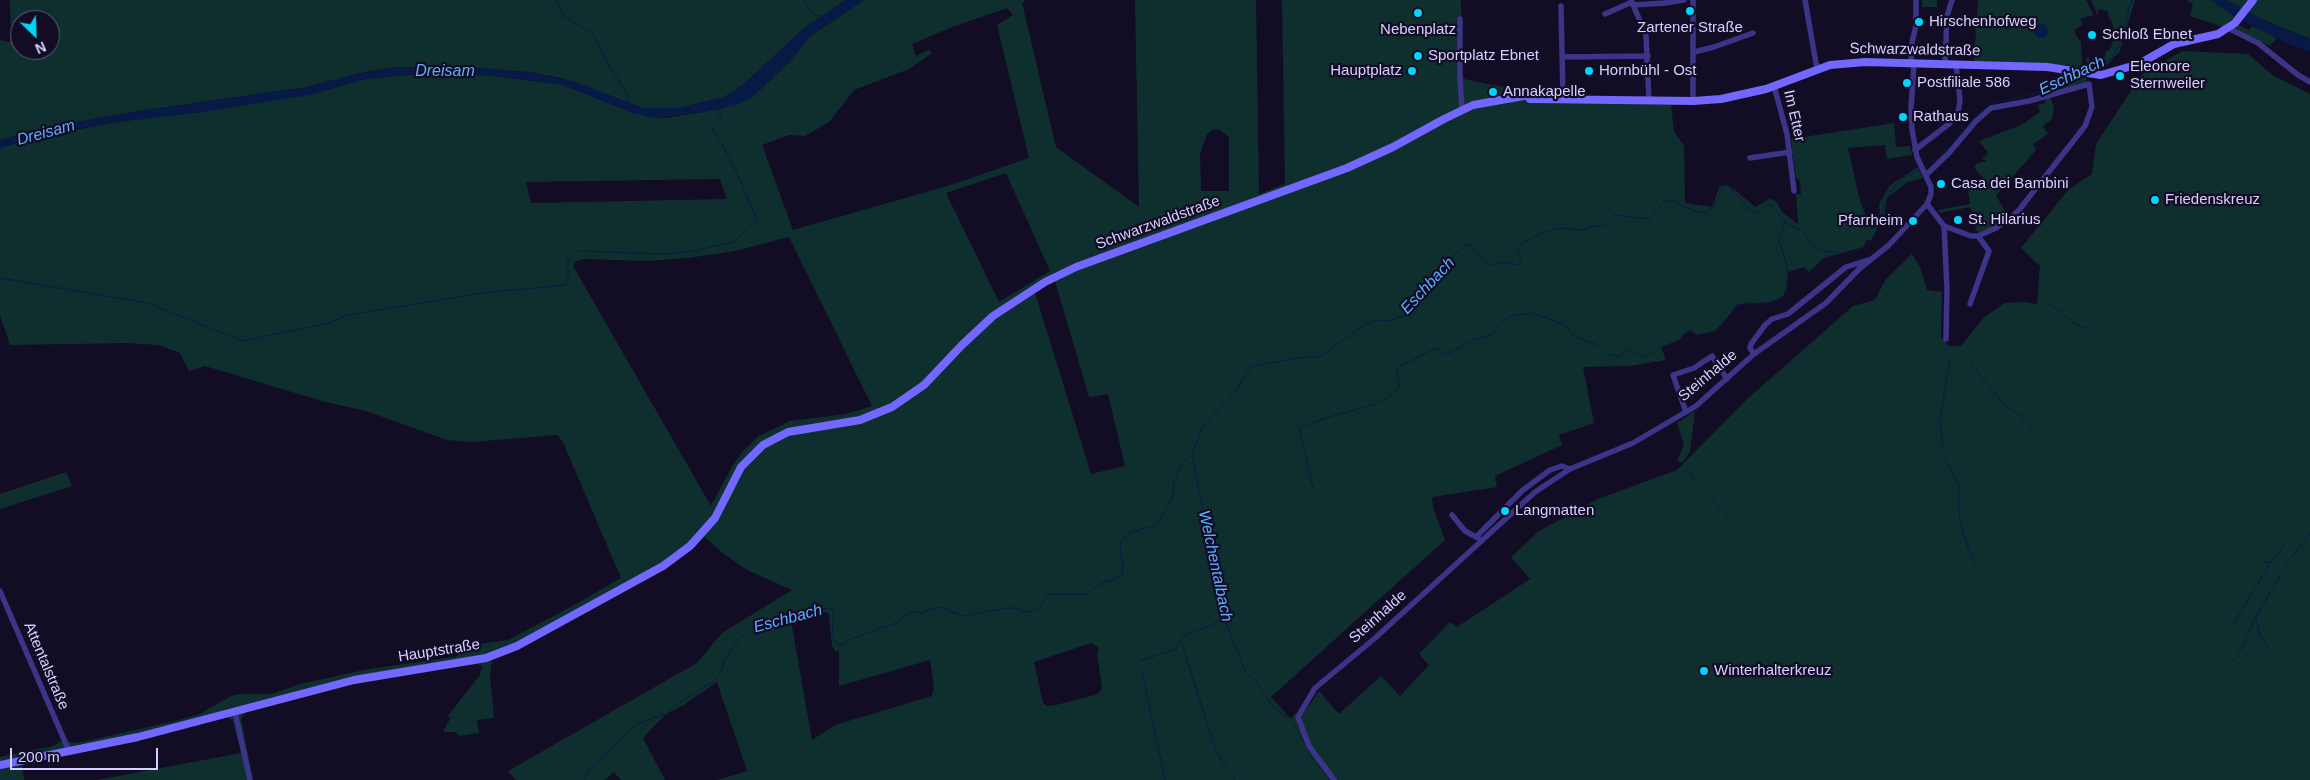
<!DOCTYPE html>
<meta charset="utf-8">
<style>
body{margin:0}
#map{position:relative;width:2310px;height:780px;overflow:hidden;background:#120d25;font-family:Arial,sans-serif}
canvas{display:block}
.north{position:absolute;left:10px;top:10px;width:50px;height:50px;box-sizing:border-box;background:#120d25;border:1px solid #615b7c;border-radius:50%;rotate:156deg;font-size:14px;font-weight:700;line-height:20px;text-align:center;color:#d8d0ff}
.north::after{content:'';display:block;margin:auto;width:18px;height:22px;background:#00d6fb;clip-path:polygon(50% 0,100% 100%,50% 72%,0 100%)}
.scale{position:absolute;left:10px;top:748px;width:148px;height:22px;box-sizing:border-box;border:2px solid #d8d0ff;border-top:0;padding-left:6px;font-size:15px;line-height:18px;white-space:nowrap;color:#d8d0ff;-webkit-text-stroke:4px #120d25;paint-order:stroke}
</style>
<div id="map">
<canvas width="2310" height="780"></canvas>
<div class="north">N</div>
<div class="scale">200 m</div>
</div>
<script>
const ctx = document.querySelector('canvas').getContext('2d');
ctx.lineJoin = 'round';
function paint(path, color) {
  ctx.fillStyle = color;
  ctx.fill(path, 'evenodd');
}
function toPath(rows) {
  const path = new Path2D();
  for (const r of rows) {
    if (r.length === 3) {
      path.moveTo(r[0] + r[2], r[1]);
      path.arc(r[0], r[1], r[2], 0, 2 * Math.PI);
      continue;
    }
    path.moveTo(r[0], r[1]);
    for (let i = 2; i < r.length; i += 2) path.lineTo(r[i], r[i + 1]);
  }
  return path;
}
function strokePath(path, color, width, dash) {
  ctx.strokeStyle = color;
  ctx.lineWidth = width;
  ctx.lineCap = dash ? 'butt' : 'round';
  ctx.setLineDash(dash || []);
  ctx.stroke(path);
}
function label(font, color, halo, rows, align = 'center') {
  ctx.font = font + ' Arial,sans-serif';
  ctx.lineWidth = 4.5;
  ctx.setLineDash([]);
  ctx.textBaseline = 'middle';
  ctx.strokeStyle = halo;
  ctx.fillStyle = color;
  for (const [text, x, y, turn = 0] of rows) {
    ctx.save();
    ctx.translate(x, y);
    ctx.rotate((+turn || 0) * Math.PI / 180);
    ctx.textAlign = isNaN(turn) ? turn : align;
    if (halo) ctx.strokeText(text, 0, 0);
    ctx.fillText(text, 0, 0);
    ctx.restore();
  }
}
const green = toPath([
 [10,0,846,0,803,29,744,84,724,97,679,108,643,108,561,78,530,72,398,67,360,73,307,87,133,112,39,129,0,140,0,40,10,42,11,38],
 [20,20,50,20,50,50,20,50],
 [864,0,1026,0,1022,3,1056,147,1139,207,1135,0,1256,0,1259,194,1285,184,1282,0,1461,0,1462,71,1464,79,1508,88,1531,90,1530,103,1671,105,1674,131,1684,146,1685,203,1712,207,1720,186,1726,185,1735,190,1755,207,1769,199,1775,200,1783,213,1798,224,1796,194,1801,194,1800,181,1796,177,1791,139,1894,123,1896,147,1910,146,1912,155,1887,159,1885,145,1848,148,1860,201,1870,227,1874,228,1880,216,1879,204,1890,185,1918,167,1923,178,1908,182,1887,198,1884,216,1871,240,1867,240,1863,247,1824,258,1809,272,1804,267,1788,272,1787,288,1782,297,1772,302,1738,304,1716,331,1697,335,1690,330,1683,334,1681,339,1661,347,1666,360,1630,366,1583,367,1594,423,1559,435,1562,445,1495,476,1497,487,1432,497,1433,507,1445,540,1271,697,1291,719,1296,713,1304,713,1319,691,1339,714,1381,676,1400,696,1429,665,1419,654,1450,622,1457,627,1530,579,1511,557,1539,531,1598,499,1677,470,1746,400,1853,306,1875,300,1886,279,1912,254,1921,269,1927,290,1942,292,1941,337,1949,346,1961,346,1984,317,2005,303,2025,302,2037,304,2040,266,2021,248,2069,189,2092,174,2096,144,2142,74,2183,51,2248,54,2274,76,2310,94,2310,780,717,780,747,771,717,682,685,704,665,715,643,738,665,780,621,780,614,772,605,780,516,780,508,771,697,663,722,633,792,590,749,571,725,555,705,537,688,552,492,660,490,675,494,718,477,720,479,733,459,736,455,732,443,732,451,717,447,717,480,675,482,666,477,664,387,677,338,687,246,712,241,718,253,780,97,780,241,753,233,721,227,717,22,764,24,780,0,780,0,757,53,746,62,741,77,743,171,722,200,714,231,696,241,694,272,694,300,684,369,669,454,657,480,644,508,640,567,609,621,578,563,442,557,435,471,442,447,440,366,411,322,401,205,366,189,371,180,353,158,345,128,343,10,345,0,315,0,148,34,138,116,122,201,112,331,89,365,79,438,72,496,76,563,85,633,113,665,118,703,112,724,108,760,90,790,61,809,37],
 [1007,8,1013,15,997,25,1029,158,951,185,793,230,762,145,789,135,805,136,829,122,854,90,909,69,932,53,929,50,916,56,912,44,952,27],
 [1213,129,1220,130,1229,137,1229,191,1201,191,1200,154,1207,134],
 [1006,173,1050,271,999,302,946,193],
 [720,179,727,199,531,203,526,182],
 [789,237,872,406,846,414,790,421,759,436,744,450,733,465,711,506,573,266,575,262,583,259,649,261,688,258,735,251],
 [1055,281,1089,397,1108,394,1125,466,1091,474,1035,293],
 [824,612,828,613,829,616,832,646,835,651,839,651,839,686,930,660,934,687,932,696,835,725,812,740,791,621],
 [1091,643,1099,648,1097,653,1102,688,1100,692,1095,695,1056,705,1047,706,1043,703,1034,662],
 [1922,0,1937,0,1937,7,1922,7],
 [1978,0,2086,0,2094,15,2080,19,2083,25,2075,29,2075,34,2081,42,2082,64,2085,67,2087,65,2086,58,2089,58,2089,63,2095,64,2097,63,2097,57,2105,57,2106,52,2111,48,2115,33,2111,20,2108,16,2109,12,2101,9,2098,10,2098,16,2091,0,2135,0,2120,51,2105,67,2095,72,2067,65,1974,61],
 [2186,0,2211,0,2235,17,2223,27,2190,16,2193,4],
 [2227,0,2247,0,2241,9],
 [2258,0,2310,0,2310,39,2248,13],
 [2238,25,2249,30,2252,26,2277,38,2270,46,2238,33,2235,28],
 [2061,73,2087,78,2086,82,2062,89],
 [2050,97,2054,107,2052,119,2043,126,2048,134,2033,144,2036,150,1996,196,2009,217,1998,225,1978,233,1972,221,1974,219,1970,207,1940,213,1938,210,1970,204,1968,191,1986,182,1974,167,1978,163,1987,161,1982,159,1988,153,1979,141,2021,125,2040,112,2038,105,2045,103,2045,100],
 [1695,411,1690,452,1682,463,1677,460,1684,445,1677,423],
 [66,472,72,486,0,509,0,494]
]);
const water = toPath([
 [846,0,864,0,809,37,790,61,752,97,737,105,703,112,655,118,633,113,563,85,496,76,438,72,365,79,310,95,201,112,116,122,34,138,0,148,0,140,39,129,133,112,307,87,360,73,398,67,483,68,530,72,576,82,643,108,679,108,724,97,744,84,803,29],
 [2211,0,2227,0,2268,22,2310,39,2310,51,2290,45,2235,17],
 [2041,31,7]
]);
const stream = toPath([
 [556,0,563,15,594,35,608,64,628,95,629,104],
 [803,0,815,15,822,16],
 [2091,69,2112,58,2120,45,2124,37,2129,7,2133,0],
 [718,107,721,116,711,126,733,164,757,220,746,230],
 [1925,167,1938,158,1987,104,2041,92,2078,75],
 [579,251,665,254,694,251,734,242,743,233],
 [0,278,148,303,243,341,329,323,348,315,482,293,565,285,568,283,568,257],
 [2050,304,2077,325,2090,329],
 [1667,346,1681,339,1685,333,1690,331,1698,335,1715,331,1738,306,1745,303,1765,304,1781,298,1787,292,1787,265,1779,241,1784,223],
 [1971,364,2003,403,2020,416,2046,443],
 [1943,450,1940,420,1950,357],
 [1192,454,1225,620,1246,673,1258,684,1273,707,1288,718],
 [1945,458,1959,487,1959,514,1963,533,1975,566],
 [1687,469,1696,483],
 [1313,488,1299,428,1329,417,1375,404,1390,396,1399,387,1397,368,1436,348,1446,355,1473,340,1491,335,1505,320,1515,315,1531,313,1564,324,1575,337,1596,344,1607,354,1619,357,1628,349,1643,357,1660,349],
 [1703,490,1732,521],
 [2292,557,2310,534],
 [2261,563,2270,562],
 [2285,567,2289,561],
 [2256,618,2259,633,2270,651],
 [2231,627,2271,562,2286,543],
 [1181,641,1216,751,1228,770],
 [1140,661,1176,649,1184,636,1223,620],
 [2232,661,2237,657,2256,617,2281,574],
 [1141,668,1165,780],
 [1294,724,1313,759,1330,780],
 [1232,777,1235,780],
 [584,780,591,768,636,724,670,712,679,703,713,682,721,672,724,661,739,639,753,626,827,608,833,609,834,615,832,635,836,643,841,645,853,638,896,623,905,615,914,611,923,614,928,610,940,607,964,616,1006,608,1014,608,1023,612,1033,611,1041,605,1048,594,1087,594,1101,583,1115,579,1122,574,1123,567,1120,545,1124,538,1132,532,1155,525,1161,519,1173,496,1174,483,1180,466,1192,454,1202,428,1237,389,1252,366,1304,357,1320,357,1367,323,1379,320,1389,321,1404,316,1444,274,1456,253,1467,244,1472,246,1488,266,1502,262,1517,265,1522,261,1517,251,1520,245,1540,234,1558,228,1584,230,1591,226,1603,226,1614,215,1649,219,1665,201,1673,201,1694,211,1705,213,1713,208,1723,186,1728,185,1747,207,1755,213,1767,205,1772,206,1785,222,1803,232,1814,246,1824,251,1848,254,1862,248,1869,243,1876,233,1884,204,1893,188,1901,179,1921,169]
]);
const minor = toPath([
 [1631,0,1646,35,1649,101],
 [1805,0,1817,69],
 [1633,5,1665,3,1684,0],
 [1561,6,1563,99],
 [1605,14,1632,2],
 [1460,19,1460,80,1462,109],
 [2228,28,2258,43,2298,75,2310,82],
 [1694,52,1714,47,1753,33],
 [1562,57,1648,56],
 [1911,63,1912,42,1916,26,1916,0],
 [1945,64,1947,16,1952,0],
 [1774,86,1787,134,1794,191],
 [1693,101,1693,0],
 [1915,150,1950,123,1958,112,1960,101,1956,64],
 [1750,158,1790,152],
 [1926,175,1949,153,1976,121,1991,108,2029,101,2089,84],
 [1927,204,1944,226,1971,236,1978,236,1996,228,2010,218,2019,210,2085,126,2092,107,2089,84],
 [1944,226,1947,288,1946,339],
 [1970,304,1989,251,1978,236],
 [1754,354,1750,348,1751,344,1765,325,1772,319,1788,314,1846,267,1868,260],
 [1686,412,1673,375,1694,368,1712,356,1727,379],
 [1452,515,1465,531,1478,538],
 [1476,537,1523,490,1550,470,1562,466,1570,469],
 [0,591,69,751],
 [235,712,250,780],
 [1334,780,1309,746,1298,717,1315,688,1374,639,1535,492,1570,469,1633,443,1696,406,1754,354,1826,303,1859,269,1889,245,1927,204,1931,194,1931,187,1917,157,1912,129,1911,108,1914,64]
]);
const secondary = toPath([
 [1530,99,1693,101,1721,99,1766,89,1830,65,1865,62,2047,67,2101,75,2139,64,2174,44,2218,34,2235,23,2253,0],
 [0,765,138,737,354,680,486,658,517,646,663,566,690,546,715,518,741,467,763,445,788,432,860,420,892,407,924,385,962,345,993,316,1045,282,1076,267,1347,168,1393,147,1444,119,1473,105,1529,95,1550,95,1559,98]
]);
const markers = [
 [1690,11,5,"#00d6fb"],
 [1418,13,5,"#00d6fb"],
 [1919,22,5,"#00d6fb"],
 [2092,35,5,"#00d6fb"],
 [1418,56,5,"#00d6fb"],
 [1412,71,5,"#00d6fb"],
 [1589,71,5,"#00d6fb"],
 [2120,76,5,"#00d6fb"],
 [1907,83,5,"#00d6fb"],
 [1493,92,5,"#00d6fb"],
 [1903,117,5,"#00d6fb"],
 [1941,184,5,"#00d6fb"],
 [2155,200,5,"#00d6fb"],
 [1958,220,5,"#00d6fb"],
 [1913,221,5,"#00d6fb"],
 [1505,511,5,"#00d6fb"],
 [1704,671,5,"#00d6fb"]
];
const poiNames = [
 ["Hirschenhofweg",1929,22],
 ["Zartener Straße",1690,28,"center"],
 ["Nebenplatz",1418,30,"center"],
 ["Schloß Ebnet",2102,35],
 ["Sportplatz Ebnet",1428,56],
 ["Eleonore",2130,67],
 ["Sternweiler",2130,84],
 ["Hauptplatz",1402,71,"right"],
 ["Hornbühl - Ost",1599,71],
 ["Postfiliale 586",1917,83],
 ["Annakapelle",1503,92],
 ["Rathaus",1913,117],
 ["Casa dei Bambini",1951,184],
 ["Friedenskreuz",2165,200],
 ["St. Hilarius",1968,220],
 ["Pfarrheim",1903,221,"right"],
 ["Langmatten",1515,511],
 ["Winterhalterkreuz",1714,671]
];
const streetNames = [
 ["Schwarzwaldstraße",1915,50,1],
 ["Im Etter",1794,116,77],
 ["Schwarzwaldstraße",1158,223,-20],
 ["Steinhalde",1708,376,-40],
 ["Steinhalde",1378,617,-42],
 ["Hauptstraße",439,651,-9],
 ["Attentalstraße",46,666,67]
];
const waterNames = [
 ["Dreisam",445,72],
 ["Eschbach",2072,76,-25],
 ["Dreisam",46,133,-15],
 ["Eschbach",1428,286,-47],
 ["Welchentalbach",1215,566,78],
 ["Eschbach",788,619,-15]
];
paint(green, '#0f2f2f');
paint(water, '#061a45');
strokePath(stream, '#061a45', 1);
strokePath(minor, '#3b3487', 5.5);
strokePath(secondary, '#7267ff', 8);
for (const [x, y, r, color] of markers) {
  const dot = new Path2D();
  dot.arc(x, y, r, 0, 2 * Math.PI);
  ctx.fillStyle = color;
  ctx.fill(dot);
  strokePath(dot, '#120d25', 2);
}
label('15px', '#d8d0ff', '#120d25', poiNames, 'left');
label('15px', '#d8d0ff', '#120d25', streetNames);
label('italic 16px', '#5eadff', '#120d25', waterNames);
</script>
